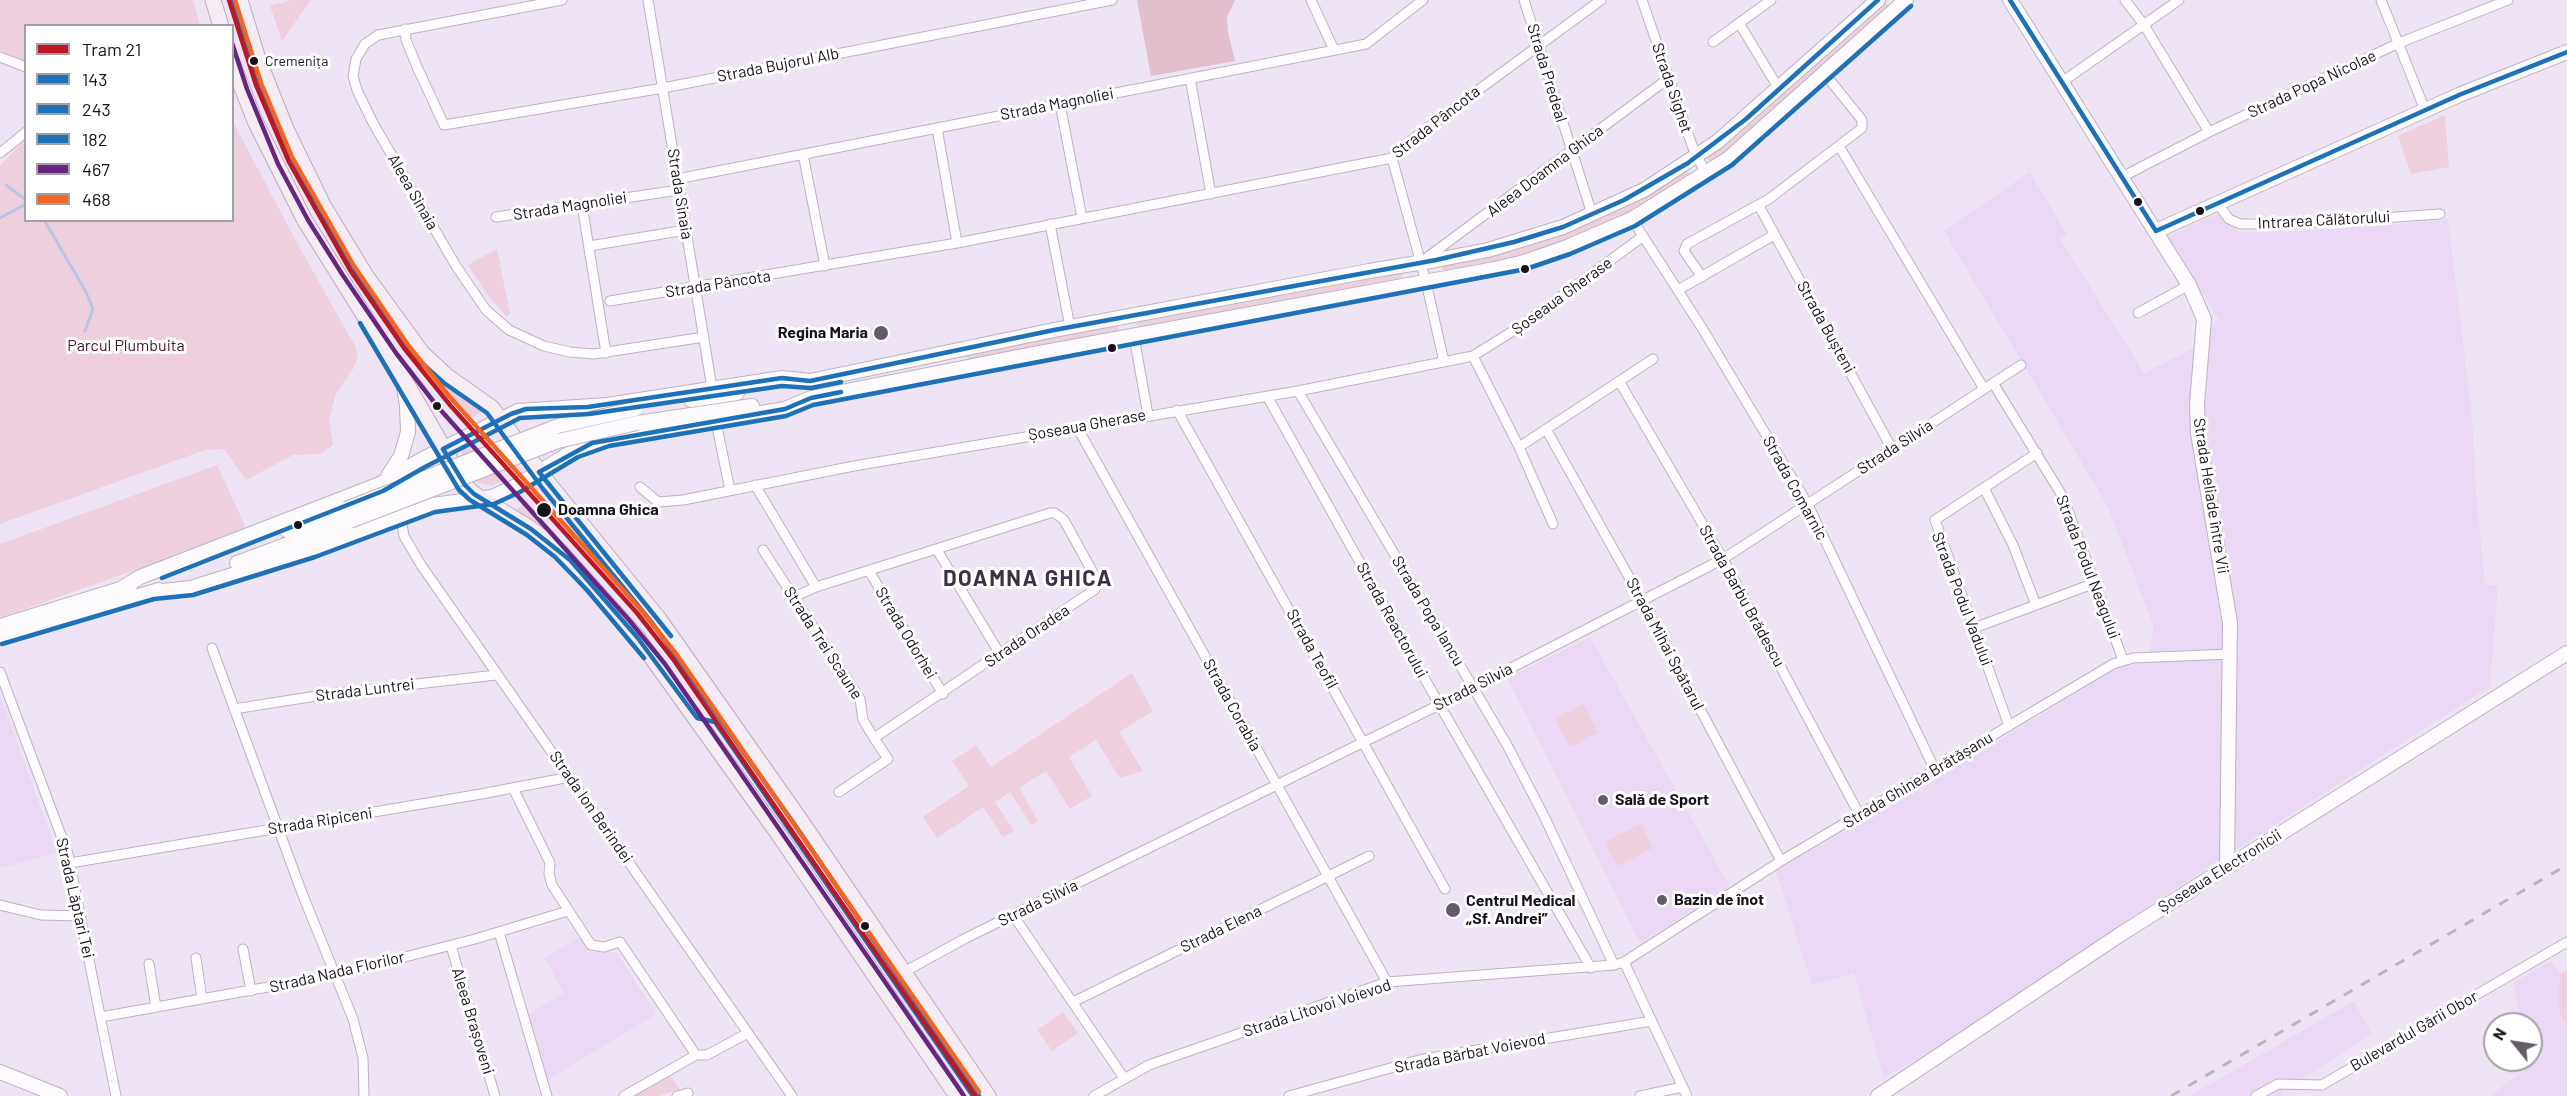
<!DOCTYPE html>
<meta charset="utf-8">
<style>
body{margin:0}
#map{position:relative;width:2567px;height:1096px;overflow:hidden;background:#efe4f5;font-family:Barlow,sans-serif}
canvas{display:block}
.legend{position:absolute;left:24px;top:24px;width:210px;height:198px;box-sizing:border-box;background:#fff;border:2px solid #a2a0a4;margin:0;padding:8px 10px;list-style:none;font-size:18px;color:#17111b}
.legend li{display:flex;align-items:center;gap:12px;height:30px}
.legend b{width:30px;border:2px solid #a2a0a4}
.north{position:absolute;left:2483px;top:1012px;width:60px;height:60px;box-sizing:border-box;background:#fff;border:2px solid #a2a0a4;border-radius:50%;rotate:300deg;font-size:16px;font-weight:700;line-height:24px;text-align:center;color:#17111b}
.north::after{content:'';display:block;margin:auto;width:21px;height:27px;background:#635b67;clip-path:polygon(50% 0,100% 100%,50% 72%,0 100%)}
</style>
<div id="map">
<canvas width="2567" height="1096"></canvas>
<ul class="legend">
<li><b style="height:8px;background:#be1622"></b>Tram 21</li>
<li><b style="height:8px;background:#1d71b8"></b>143</li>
<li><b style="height:8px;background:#1d71b8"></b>243</li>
<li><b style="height:8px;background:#1d71b8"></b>182</li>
<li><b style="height:8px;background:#662483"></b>467</li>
<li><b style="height:8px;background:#f26522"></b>468</li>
</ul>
<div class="north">N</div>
</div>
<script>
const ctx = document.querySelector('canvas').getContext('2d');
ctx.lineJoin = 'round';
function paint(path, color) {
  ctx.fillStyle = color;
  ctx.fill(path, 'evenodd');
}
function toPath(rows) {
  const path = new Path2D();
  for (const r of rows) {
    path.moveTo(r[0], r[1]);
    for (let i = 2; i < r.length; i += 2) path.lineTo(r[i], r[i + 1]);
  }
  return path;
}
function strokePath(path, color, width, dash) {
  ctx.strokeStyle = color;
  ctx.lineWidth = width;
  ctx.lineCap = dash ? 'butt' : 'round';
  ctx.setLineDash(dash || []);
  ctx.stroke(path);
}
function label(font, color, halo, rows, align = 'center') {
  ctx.font = font + ' Barlow,sans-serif';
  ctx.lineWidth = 6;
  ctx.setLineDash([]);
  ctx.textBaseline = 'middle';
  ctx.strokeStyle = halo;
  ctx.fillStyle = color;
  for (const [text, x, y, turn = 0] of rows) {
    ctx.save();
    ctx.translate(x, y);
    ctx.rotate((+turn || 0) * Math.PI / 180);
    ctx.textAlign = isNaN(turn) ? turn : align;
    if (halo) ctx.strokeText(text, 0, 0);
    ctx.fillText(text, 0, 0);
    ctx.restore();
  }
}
const built = toPath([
 [2030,172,2067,234,2060,239,2144,373,2194,348,2219,319,2166,237,2218,214,2238,232,2299,231,2448,220,2472,417,2476,493,2485,585,2498,585,2490,686,2163,897,1953,1038,1884,1078,1854,973,1812,985,1776,871,1937,778,2119,667,2132,662,2148,662,2154,627,2108,507,1944,231],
 [1590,637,1730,887,1640,943,1507,678],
 [0,695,57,853,0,868],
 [580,937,589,953,611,951,617,953,656,1014,547,1080,528,1015,564,993,545,958],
 [2551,961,2560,974,2558,998,2561,1017,2567,1026,2567,1096,2490,1096,2531,1065,2531,1024,2522,1024,2513,983],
 [2354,1001,2371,1033,2281,1093,2282,1096,2190,1096]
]);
const green = toPath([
 [0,0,193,0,200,25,26,26,25,61,0,50],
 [292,0,311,0,282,41,270,6],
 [1884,2,1888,5,1887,9,1732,150,1710,164,1707,160,1709,156],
 [2445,115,2449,167,2411,174,2398,136],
 [233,122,302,252,355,346,358,357,353,369,336,393,329,420,333,445,320,454,293,455,246,480,224,449,205,450,0,524,0,166,25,139,26,220,232,220],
 [1688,171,1690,176,1624,217,1585,234,1502,263,1447,273,1443,271,1442,267,1445,263,1507,252,1564,232],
 [497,249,510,314,506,316,490,298,468,265],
 [1400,271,1404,272,1402,280,1141,328,1136,324,1137,320],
 [1116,324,1119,328,1117,332,970,360,967,358,967,355],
 [426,370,483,412,467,419],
 [472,442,507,479,491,486,478,483,474,478,460,457,464,447],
 [217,465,247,530,0,618,0,544],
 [527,501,564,543,516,510],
 [1132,673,1153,711,1119,732,1143,771,1120,778,1096,740,1069,757,1092,796,1070,809,1046,771,1019,788,1038,821,1031,825,1010,792,995,802,1014,831,1003,837,983,807,937,838,923,817,969,786,952,761,976,745,991,767],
 [1583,704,1598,733,1570,748,1555,719],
 [1641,824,1653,848,1618,866,1605,842],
 [2567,970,2567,1026,2561,1017,2558,998,2560,974],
 [1063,1012,1078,1033,1052,1051,1037,1030],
 [670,1075,680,1089,659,1096,632,1096]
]);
const forest = toPath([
 [1137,0,1235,0,1227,17,1228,32,1235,61,1151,76]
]);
const stream = toPath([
 [6,185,26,200],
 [0,218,26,204],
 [44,220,85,290,93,309,85,331]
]);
const street = toPath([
 [562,0,378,35,365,44,356,59,353,76,357,90,373,123,456,266,486,310,509,330,544,346,570,352,594,354,704,337],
 [648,0,712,388],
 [1311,0,1334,50],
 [1524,0,1592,214],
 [1642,0,1693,148,1706,174],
 [2125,0,2144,25,2209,132],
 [2381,0,2425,110],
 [1739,23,1779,89],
 [405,29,406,40,418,69,444,125,663,88,1112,0],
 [1713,42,1771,0],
 [0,57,26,67],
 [1190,78,1211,194],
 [2062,82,2179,0],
 [1060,104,1082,218],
 [937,128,957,243],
 [1839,146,1984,389],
 [0,153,26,132],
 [803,154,825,266],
 [1392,158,1426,282,1444,362],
 [2122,177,2209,132,2307,86,2399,43,2508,0],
 [677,179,1366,44,1423,0],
 [2218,204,2229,219,2240,224,2294,224,2440,214],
 [582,205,606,353],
 [1759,206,1892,449],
 [496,217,679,190],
 [1632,219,1702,328,1807,503,1935,770],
 [1050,224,1070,327],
 [589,246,686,230],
 [1425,259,1669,78],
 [1702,277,1684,251,1687,244,1769,199,1862,128,1862,120,1824,73],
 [1678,290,1774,235],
 [610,301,957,243,1392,158,1396,152,1466,99,1601,0],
 [2138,313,2189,285],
 [1134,337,1148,415],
 [1473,356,1519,447,1553,524],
 [1619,381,1723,559,1859,814],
 [1993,383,2063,497,2123,660],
 [1298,391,1507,745,1544,816,1614,965],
 [1267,396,1435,697,1591,968],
 [1177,410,1445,889],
 [716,422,730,490],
 [1077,427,1387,982],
 [1546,429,1643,602,1781,861],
 [1519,447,1653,359],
 [755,485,816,587],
 [640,487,658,502,683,500,854,466,1298,391,1473,356,1521,326,1642,237],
 [1984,488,2013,545,2036,605],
 [407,515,402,524,404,536,421,565,792,1096],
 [763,550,860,699,863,720,874,738],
 [937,550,1000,654],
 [869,571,943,694],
 [794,597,816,587,1050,513,1055,513,1064,520,1097,580,1097,586,1094,590,874,738,888,759,839,792],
 [1974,628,2095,583],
 [212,648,302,893,353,1019,363,1058,364,1096],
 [0,672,68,854,116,1096],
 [234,709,329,694,496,675],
 [2009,726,1935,520,2037,453],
 [513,788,550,863,549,874,552,885,591,945,604,947,620,942,696,1055,707,1055,748,1033],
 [70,863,481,794,570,777],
 [0,905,41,915,81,916],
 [1013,915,1124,1078],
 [499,932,547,1096],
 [451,946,495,1096],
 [243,949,251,991],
 [196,958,202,999],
 [1624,962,1687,1096],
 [149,964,156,1007],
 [904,972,966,938,1439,705,1723,559,2021,365],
 [1073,1002,1369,856],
 [101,1017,335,975,475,939,568,911],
 [624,1096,696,1055],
 [677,1096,688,1093],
 [1094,1096,1149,1065,1387,982,1614,965,1624,962,1781,861,2113,664,2133,658,2230,654],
 [1289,1096,1423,1059,1652,1021],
 [1640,1096,1683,1087],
 [2256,1096,2278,1084,2322,1085,2567,942]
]);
const secondary = toPath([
 [2010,0,2189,285,2204,319,2197,404,2198,433,2230,623,2227,866],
 [2156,231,2459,95,2567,52],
 [691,400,737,393],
 [637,423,752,406],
 [388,476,401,456,408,432,407,406,403,381],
 [286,530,346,509],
 [237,563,350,521],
 [122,588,140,577,380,484,421,460,518,411,607,405,782,378,810,381,1054,330,1369,271,1436,260,1488,250,1563,227,1644,190,1717,142,1878,0],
 [153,592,191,588,312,550,433,505,492,497,516,486,575,450,607,439,785,409,811,398,1033,354,1495,269,1524,262,1567,247,1632,219,1728,159,1906,0],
 [0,626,130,586],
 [0,637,159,590],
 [0,1072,60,1096],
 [1878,1096,2121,934,2567,653]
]);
const primary = toPath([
 [213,0,221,26],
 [240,0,258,59,286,129,324,207,366,276,422,353,448,377,492,408,549,484,659,619,801,821,988,1096],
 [232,62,255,121,304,219,402,376,465,485,474,494,531,529,560,551,637,637,779,835,957,1096]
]);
const rail = toPath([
 [2171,1096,2567,865]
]);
const secondaryBridge = toPath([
 [346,509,558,426,635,409],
 [350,521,558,441,637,423]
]);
const bus1 = toPath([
 [2010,0,2156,231],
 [2156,231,2459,95,2567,52],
 [671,636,539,472,592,443,785,409,811,398,841,392],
 [973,1096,715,722,697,718,637,637,570,560,531,529,474,494,465,485,443,449,511,414,526,409,588,407,782,378,810,381,1054,330,1436,260,1514,242,1563,227,1624,200,1688,163,1746,119,1878,0]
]);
const bus2 = toPath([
 [162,578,383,491,425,467,520,418,589,414,782,386,811,388,841,382],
 [2,644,154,599,193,595,315,557,435,512,494,504,520,492,578,457,609,446,786,416,813,405,1526,269,1570,254,1635,226,1732,165,1911,6]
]);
const bus3 = toPath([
 [233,2,251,62,279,132,317,210,360,280,416,358,444,383,487,413,543,489,653,624,795,825,979,1096],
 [360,323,459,490,470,500,527,535,555,557,587,590,644,658]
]);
const bus4 = toPath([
 [232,43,247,89,278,164,308,220,342,274,396,353,437,406,629,620,665,664,964,1096]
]);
const bus5 = toPath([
 [235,0,261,83,292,157,354,266,408,345,449,396,641,610,677,655,979,1092]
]);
const tram1 = toPath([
 [229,0,256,85,289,162,350,270,404,348,450,405,637,613,673,659,975,1096]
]);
const markers = [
 [254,61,5,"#17111b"],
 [2138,202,5,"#17111b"],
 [2200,211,5,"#17111b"],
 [1525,269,5,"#17111b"],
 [881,333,8,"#635b67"],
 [1112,348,5,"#17111b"],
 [437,406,5,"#17111b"],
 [544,510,8,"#17111b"],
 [298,525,5,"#17111b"],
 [1603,800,6,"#635b67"],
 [1662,900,6,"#635b67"],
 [1453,910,8,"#635b67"],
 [865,926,5,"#17111b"]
];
const busNames = [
 ["Cremenița",265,61]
];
const streetNames = [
 ["Strada Bujorul Alb",778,65,-11],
 ["Strada Predeal",1547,73,73],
 ["Strada Popa Nicolae",2312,84,-25],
 ["Strada Sighet",1672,88,71],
 ["Strada Magnoliei",1057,104,-11],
 ["Strada Pâncota",1436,122,-38],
 ["Aleea Doamna Ghica",1545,171,-37],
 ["Aleea Sinaia",413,192,60],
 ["Strada Sinaia",680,194,81],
 ["Strada Magnoliei",570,206,-9],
 ["Intrarea Călătorului",2324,220,-3],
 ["Strada Pâncota",718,284,-9],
 ["Șoseaua Gherase",1562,296,-36],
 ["Strada Bușteni",1826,327,61],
 ["Șoseaua Gherase",1087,425,-10],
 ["Strada Silvia",1895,447,-33],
 ["Strada Comarnic",1795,488,61],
 ["Strada Heliade între Vii",2211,496,81],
 ["Strada Podul Neagului",2088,567,69],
 ["Strada Barbu Brădescu",1742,596,61],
 ["Strada Podul Vadului",1962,599,69],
 ["Strada Popa Iancu",1428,611,59],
 ["Strada Reactorului",1392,620,61],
 ["Strada Odorhei",906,633,59],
 ["Strada Oradea",1027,636,-34],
 ["Strada Trei Scaune",823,643,57],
 ["Strada Mihai Spătarul",1665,644,62],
 ["Strada Teofil",1312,649,61],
 ["Strada Silvia",1473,687,-27],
 ["Strada Luntrei",365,690,-7],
 ["Strada Corabia",1232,705,61],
 ["Strada Ghinea Brătășanu",1918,780,-31],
 ["Strada Ion Berindei",591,807,55],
 ["Strada Ripiceni",320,821,-9],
 ["Șoseaua Electronicii",2220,871,-32],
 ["Strada Lăptari Tei",75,898,77],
 ["Strada Silvia",1038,903,-26],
 ["Strada Elena",1221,929,-26],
 ["Strada Nada Florilor",337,972,-13],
 ["Strada Litovoi Voievod",1317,1008,-18],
 ["Aleea Brașoveni",473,1021,73],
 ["Bulevardul Gării Obor",2414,1031,-30],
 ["Strada Bărbat Voievod",1470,1053,-11]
];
const poiNames = [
 ["Regina Maria",868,333,"right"],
 ["Sală de Sport",1615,800],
 ["Bazin de înot",1674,900],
 ["Centrul Medical",1466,901],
 ["„Sf. Andrei”",1466,919]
];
const parkNames = [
 ["Parcul Plumbuita",126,346]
];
const stopNames = [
 ["Doamna Ghica",558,510]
];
const districtNames = [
 ["DOAMNA GHICA",1028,579]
];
paint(built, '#ead8f5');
paint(green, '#edcfdd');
paint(forest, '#e1bfcd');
strokePath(stream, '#b7c4e5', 3);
strokePath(street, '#bbb3c0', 11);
strokePath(secondary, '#bbb3c0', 16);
strokePath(primary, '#beabbd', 17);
strokePath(street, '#fdfbfe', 9);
strokePath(secondary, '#fdfbfe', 14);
strokePath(primary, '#f5ecf4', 15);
strokePath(rail, '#b8b5ba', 3, [10, 10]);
strokePath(secondaryBridge, '#bbb3c0', 16, []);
strokePath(secondaryBridge, '#fdfbfe', 14);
strokePath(bus1, '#1d71b8', 4.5);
strokePath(bus2, '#1d71b8', 4.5);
strokePath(bus3, '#1d71b8', 4.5);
strokePath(bus4, '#662483', 4.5);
strokePath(bus5, '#f26522', 4.5);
strokePath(tram1, '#be1622', 4.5);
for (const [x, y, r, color] of markers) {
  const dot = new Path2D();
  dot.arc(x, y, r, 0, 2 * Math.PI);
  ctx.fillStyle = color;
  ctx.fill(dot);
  strokePath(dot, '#fff', 2);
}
label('14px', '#17111b', '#fff', busNames, 'left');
label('16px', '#17111b', '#fff', streetNames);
label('bold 16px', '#17111b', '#fff', poiNames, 'left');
label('16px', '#4e1026', '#fff', parkNames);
label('bold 16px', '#17111b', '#fff', stopNames, 'left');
ctx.letterSpacing = '1.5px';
label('bold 22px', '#3e2f47', '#fff', districtNames);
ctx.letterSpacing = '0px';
</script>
